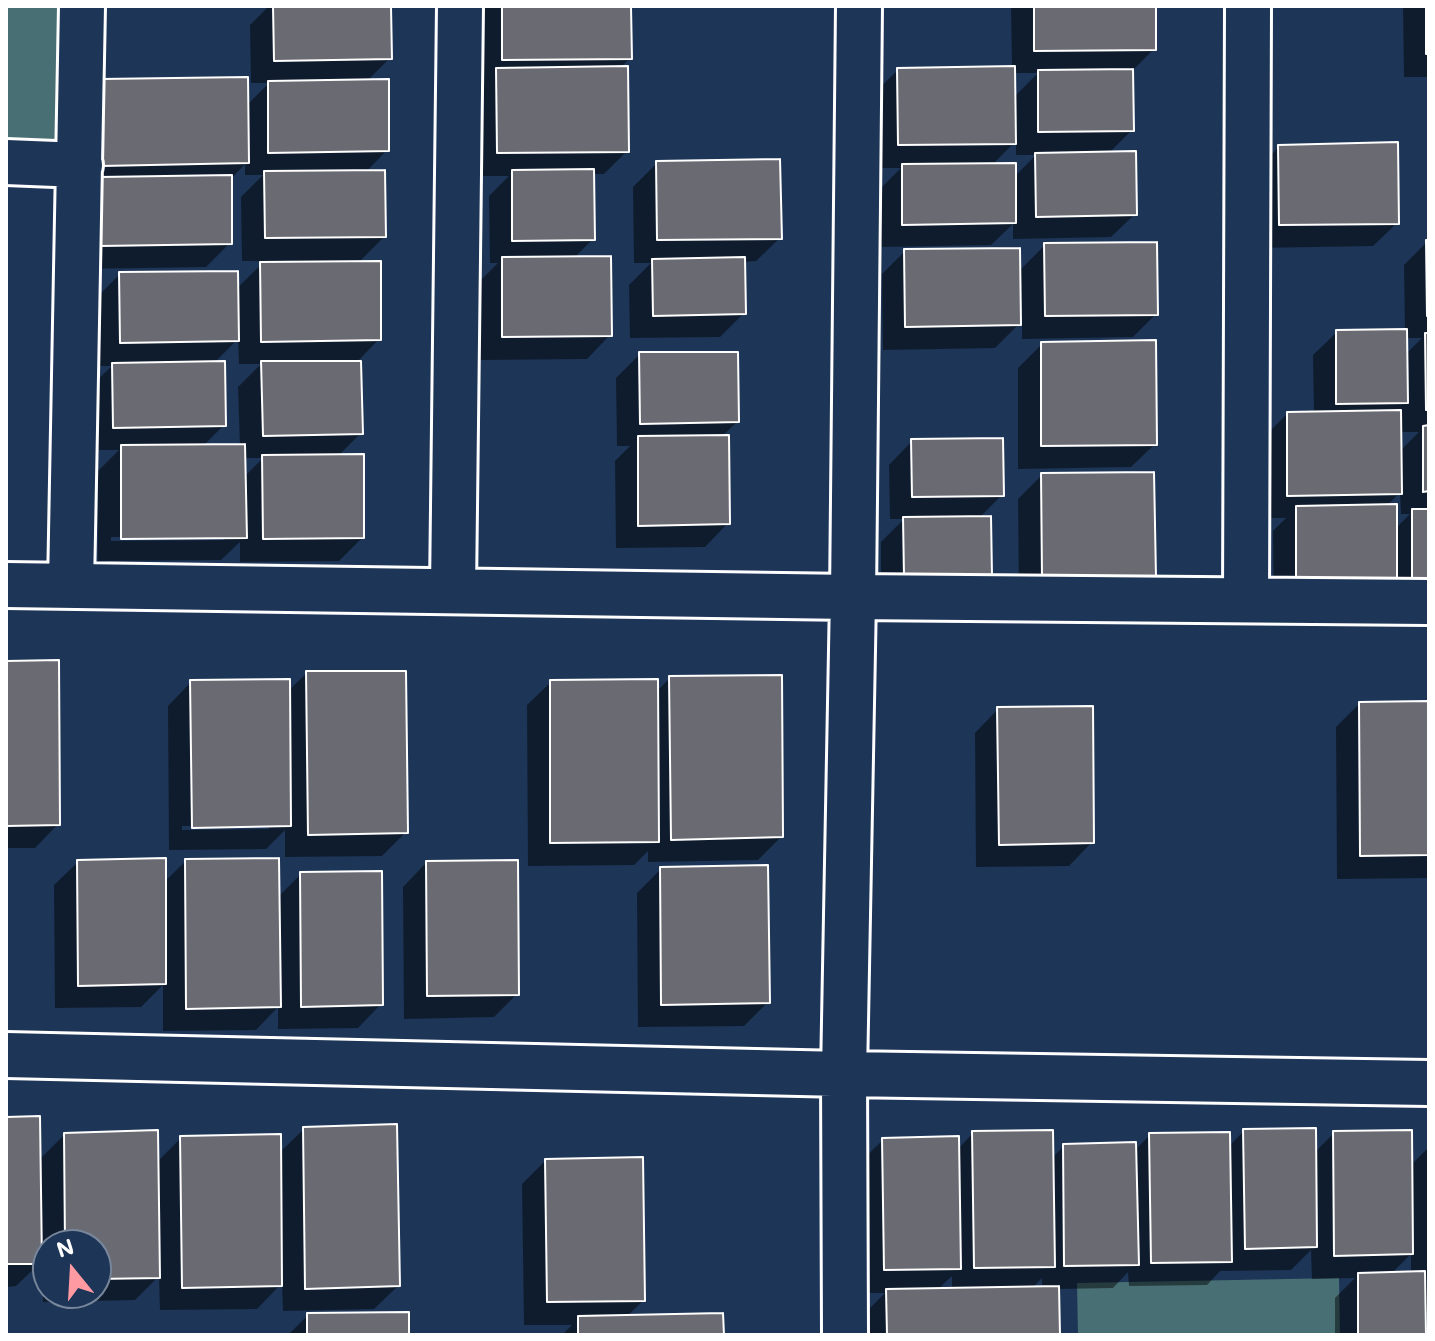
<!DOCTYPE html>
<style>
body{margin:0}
#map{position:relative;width:1435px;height:1341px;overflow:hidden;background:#1d3557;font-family:Mali,sans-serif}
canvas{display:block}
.frame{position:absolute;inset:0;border:8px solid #fff;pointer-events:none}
.north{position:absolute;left:32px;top:1229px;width:80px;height:80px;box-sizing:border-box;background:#1d3557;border:2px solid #77869a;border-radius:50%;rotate:342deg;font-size:22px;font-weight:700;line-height:32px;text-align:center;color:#fff}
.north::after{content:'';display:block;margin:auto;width:28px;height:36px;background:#ff9aa2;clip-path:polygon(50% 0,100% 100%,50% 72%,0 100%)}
</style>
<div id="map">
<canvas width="1435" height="1341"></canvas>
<div class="frame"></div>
<div class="north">N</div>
</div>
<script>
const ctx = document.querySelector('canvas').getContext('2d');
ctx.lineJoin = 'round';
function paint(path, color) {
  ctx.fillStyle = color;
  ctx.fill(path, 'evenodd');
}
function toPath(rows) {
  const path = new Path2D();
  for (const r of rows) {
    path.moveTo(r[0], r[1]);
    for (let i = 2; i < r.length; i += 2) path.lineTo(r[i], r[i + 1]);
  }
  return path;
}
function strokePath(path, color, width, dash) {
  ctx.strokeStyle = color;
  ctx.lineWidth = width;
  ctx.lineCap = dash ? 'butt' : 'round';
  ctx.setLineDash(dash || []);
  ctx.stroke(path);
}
const green = toPath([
 [6,6,62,6,62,146,6,144],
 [1339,1278,1340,1335,1078,1335,1077,1283]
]);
const shadow = toPath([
 [248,6,389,6,390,58,366,82,387,150,365,173,384,237,358,263,379,339,356,363,361,433,338,456,362,538,339,561,240,562,240,542,221,560,98,561,98,471,119,450,90,450,89,388,112,366,97,366,97,297,120,274,236,289,265,261,242,261,241,197,263,175,245,175,245,164,230,180,230,243,206,267,77,269,79,105,246,106,269,83,251,83,250,25,267,8,248,8],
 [238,339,239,364,261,364,238,387,240,446,203,446,224,425,213,364],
 [244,458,263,458,244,477],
 [224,536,224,540,111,541,111,537],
 [481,6,629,6,630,58,619,69,627,151,604,174,592,174,593,239,574,258,610,335,587,359,480,360,479,282,498,263,490,263,489,196,509,176,475,176,474,94,485,82,480,82],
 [1011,6,1154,6,1154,49,1131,72,1132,130,1109,153,1135,214,1111,237,1013,239,1013,224,991,245,879,247,879,190,901,168,875,168,874,93,898,70,1012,68],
 [1013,73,1038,73,1013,98],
 [1016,141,1016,155,1036,155,1014,177,992,165],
 [1403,6,1429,6,1429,77,1404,77],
 [1279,147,1397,223,1373,246,1256,248,1255,170],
 [657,163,780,238,756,261,743,262,744,313,720,337,630,338,629,285,651,263,634,263,633,187],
 [1427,242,1429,613,1274,609,1273,531,1286,518,1265,518,1264,437,1287,414,1314,413,1313,355,1337,332,1405,331,1404,265],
 [1405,338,1422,338,1405,355],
 [1399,432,1419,432,1399,452],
 [1400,492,1401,514,1410,514,1395,529,1387,506],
 [1045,245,1156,314,1133,337,1022,339,1022,321,995,348,883,350,882,274,905,251,1018,272],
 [1042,344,1155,444,1131,467,1018,469,1018,368],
 [640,354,737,422,721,437,728,523,705,547,616,548,615,461,630,446,617,446,616,378],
 [912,441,1002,495,979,518,990,575,966,599,881,600,881,542,904,519,890,519,889,465],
 [1042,475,1154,576,1131,600,1019,602,1018,499],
 [6,663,58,824,35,848,6,848],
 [307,673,406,832,382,856,285,857,285,830,266,849,169,850,168,706,191,682,288,691],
 [269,825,269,829,182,830,182,826],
 [670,678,781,837,758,860,648,862,648,851,634,865,528,866,527,705,551,682,656,692],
 [1429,703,1429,878,1337,879,1336,727,1359,704],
 [998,709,1092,842,1069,866,976,867,975,733],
 [186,861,278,897,301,874,381,1004,358,1028,278,1029,278,1007,256,1030,163,1031,163,985,141,1007,55,1008,54,885,78,862,164,882],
 [426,863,517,994,494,1017,404,1019,403,887],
 [661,869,768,1002,744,1026,638,1027,637,893],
 [6,1119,38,1161,65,1134,157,1162,181,1138,279,1153,304,1129,398,1286,374,1309,283,1311,282,1283,257,1309,160,1310,159,1276,135,1300,43,1302,43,1260,16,1286,6,1287],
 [48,1245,96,1245,96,1293,48,1293],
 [1244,1131,1314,1153,1334,1133,1410,1166,1429,1147,1429,1311,1424,1311,1424,1335,1335,1335,1335,1298,1355,1278,1312,1279,1311,1250,1291,1270,1220,1271,1207,1285,1129,1286,1128,1272,1113,1288,1057,1289,1058,1335,847,1335,847,1331,885,1293,861,1293,859,1163,883,1140,958,1149,973,1133,1052,1158,1064,1146,1135,1150,1150,1135,1229,1146],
 [1411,1254,1411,1273,1391,1274],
 [952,1276,952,1290,937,1290],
 [1042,1278,1042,1288,1031,1289],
 [545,1161,643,1301,626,1317,722,1335,562,1335,572,1325,524,1325,522,1184],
 [308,1315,407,1335,288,1335]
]);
const building = toPath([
 [273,6,391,6,392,59,274,61,273,6],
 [502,6,631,6,632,59,502,60,502,6],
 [1034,6,1156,6,1156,50,1034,51,1034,6],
 [1426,6,1429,6,1429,54,1426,54,1426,6],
 [628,66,629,152,497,153,496,68,628,66],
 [1015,66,1016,144,898,145,897,68,1015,66],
 [1133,69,1134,131,1038,132,1038,70,1133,69],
 [248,77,249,163,101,166,101,79,248,77],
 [389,79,389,151,268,153,268,81,389,79],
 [1398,142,1399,224,1279,225,1278,145,1398,142],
 [1136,151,1137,215,1036,217,1035,153,1136,151],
 [780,159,782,239,657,240,656,161,780,159],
 [1016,163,1016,223,902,225,902,164,1016,163],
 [594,169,595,240,512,241,512,170,594,169],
 [385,170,386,237,265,238,264,171,385,170],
 [232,175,232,244,100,246,99,177,232,175],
 [1426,240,1429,240,1429,316,1427,316,1426,240],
 [1157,242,1158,315,1045,316,1044,243,1157,242],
 [1020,248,1021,325,905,327,904,249,1020,248],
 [611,256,612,336,502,337,502,257,611,256],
 [745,257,746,314,653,316,652,259,745,257],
 [381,261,381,340,261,342,260,262,381,261],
 [238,271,239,341,120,343,119,272,238,271],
 [1407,329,1408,403,1336,404,1336,330,1407,329],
 [1425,333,1429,333,1429,410,1426,410,1425,333],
 [1156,340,1157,445,1041,446,1041,342,1156,340],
 [639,352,738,352,739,422,640,424,639,352],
 [225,361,226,426,113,428,112,363,225,361],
 [261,361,361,361,363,434,263,436,261,361],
 [1401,410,1402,494,1287,496,1287,412,1401,410],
 [1429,425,1429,491,1423,492,1423,426,1429,425],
 [729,435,730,524,638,526,638,436,729,435],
 [1003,438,1004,496,912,497,911,439,1003,438],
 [245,444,247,538,121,539,121,445,245,444],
 [364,454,364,538,263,539,262,455,364,454],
 [1154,472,1156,577,1042,579,1041,473,1154,472],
 [1397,504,1397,584,1296,586,1296,506,1397,504],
 [1412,509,1429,509,1429,591,1412,591,1412,509],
 [991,516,992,576,904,577,903,517,991,516],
 [59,660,60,825,6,826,6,661,59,660],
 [306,671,406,671,408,833,308,835,306,671],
 [782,675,783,837,671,840,669,676,782,675],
 [290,679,291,826,192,828,190,680,290,679],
 [658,679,659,842,550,843,550,680,658,679],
 [1429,701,1429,855,1360,856,1359,702,1429,701],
 [1093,706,1094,843,999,845,997,707,1093,706],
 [166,858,166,984,78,986,77,860,166,858],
 [279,858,281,1007,186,1009,185,859,279,858],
 [518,860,519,995,427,996,426,861,518,860],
 [768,865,770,1003,661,1005,660,867,768,865],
 [382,871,383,1005,301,1007,300,872,382,871],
 [40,1116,42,1264,6,1264,6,1117,40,1116],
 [397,1124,400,1286,305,1289,303,1127,397,1124],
 [1316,1128,1317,1247,1245,1249,1243,1129,1316,1128],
 [158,1130,160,1278,96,1279,96,1245,65,1245,64,1133,158,1130],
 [1053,1130,1055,1267,974,1268,972,1131,1053,1130],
 [1412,1130,1413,1254,1334,1256,1333,1131,1412,1130],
 [1230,1132,1232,1262,1151,1263,1149,1133,1230,1132],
 [281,1134,282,1286,182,1288,180,1136,281,1134],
 [959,1136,961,1269,884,1270,882,1138,959,1136],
 [1136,1142,1139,1265,1064,1266,1063,1144,1136,1142],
 [643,1157,645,1301,547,1302,545,1159,643,1157],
 [1425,1271,1426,1335,1358,1335,1358,1273,1425,1271],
 [1059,1286,1060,1335,887,1335,886,1289,1059,1286],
 [409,1312,409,1335,307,1335,307,1313,409,1312],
 [723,1313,724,1335,578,1335,578,1316,723,1313]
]);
const street = toPath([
 [6,162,80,165],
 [6,585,853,597,1429,602],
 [71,586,82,6],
 [453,590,460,6],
 [1246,600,1248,6],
 [6,1055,844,1074,1429,1083],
 [845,1335,844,1074,853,597,859,6]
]);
paint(green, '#486f73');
paint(shadow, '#0007');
paint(building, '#6a6a73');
strokePath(building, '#fff', 2);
strokePath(street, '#fff', 50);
strokePath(street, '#1d3557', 44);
</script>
